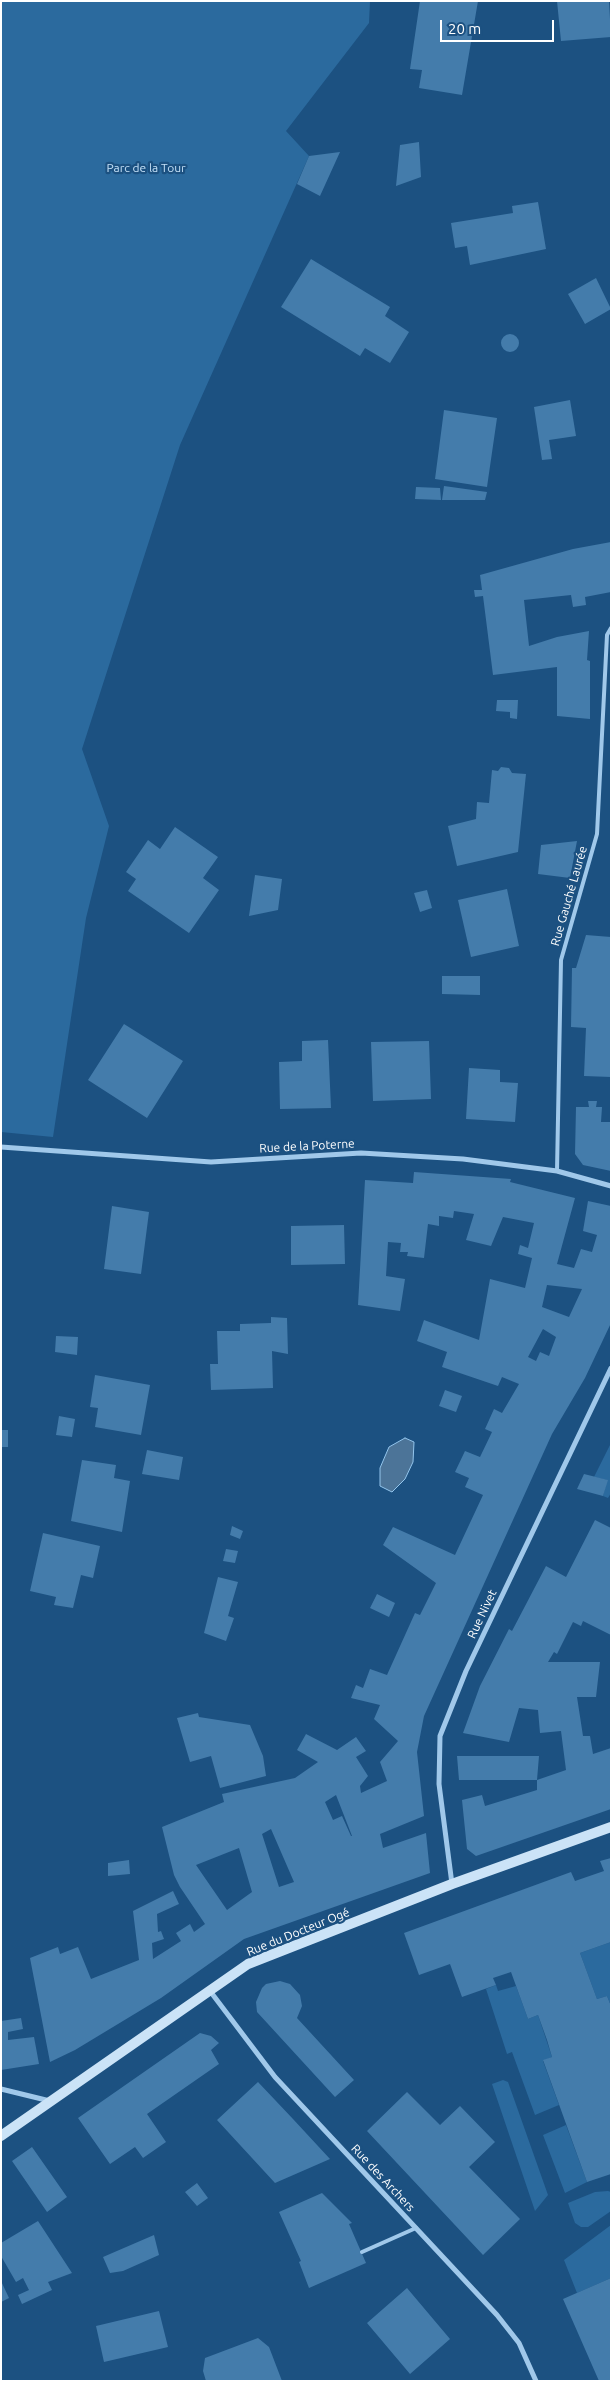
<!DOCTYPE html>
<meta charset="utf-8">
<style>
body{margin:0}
#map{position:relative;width:612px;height:2382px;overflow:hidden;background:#1c5181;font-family:Ubuntu,sans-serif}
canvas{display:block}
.frame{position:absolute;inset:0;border:2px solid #fff;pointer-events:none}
.scale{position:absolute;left:440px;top:20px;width:114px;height:22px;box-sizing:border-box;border:2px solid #fff;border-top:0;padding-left:6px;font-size:15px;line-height:18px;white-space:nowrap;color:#fff;-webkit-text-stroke:4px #1c5181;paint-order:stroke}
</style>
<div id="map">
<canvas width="612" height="2382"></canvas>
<div class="frame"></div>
<div class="scale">20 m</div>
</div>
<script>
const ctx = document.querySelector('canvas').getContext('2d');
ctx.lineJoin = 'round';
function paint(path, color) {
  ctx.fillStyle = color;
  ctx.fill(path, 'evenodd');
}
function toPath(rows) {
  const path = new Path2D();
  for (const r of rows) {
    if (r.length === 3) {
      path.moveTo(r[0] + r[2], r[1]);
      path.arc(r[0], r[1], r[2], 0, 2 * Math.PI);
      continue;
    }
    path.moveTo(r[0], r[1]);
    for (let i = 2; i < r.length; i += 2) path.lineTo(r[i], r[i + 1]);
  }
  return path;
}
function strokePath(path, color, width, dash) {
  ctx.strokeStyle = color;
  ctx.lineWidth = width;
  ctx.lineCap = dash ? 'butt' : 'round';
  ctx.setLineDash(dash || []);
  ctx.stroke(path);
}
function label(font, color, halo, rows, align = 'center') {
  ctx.font = font + ' Ubuntu,sans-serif';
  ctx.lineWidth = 4.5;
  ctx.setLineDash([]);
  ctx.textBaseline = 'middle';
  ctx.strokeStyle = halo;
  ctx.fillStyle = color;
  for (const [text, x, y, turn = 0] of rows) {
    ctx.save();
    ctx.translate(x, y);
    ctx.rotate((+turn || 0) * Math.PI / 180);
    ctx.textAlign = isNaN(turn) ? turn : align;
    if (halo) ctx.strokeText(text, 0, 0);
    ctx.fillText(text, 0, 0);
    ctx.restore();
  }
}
const green = toPath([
 [1,1,370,1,369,23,286,131,309,156,180,445,82,749,109,826,86,918,53,1137,1,1132],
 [611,1443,611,1493,608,1498,603,1496,607,1480,594,1477],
 [611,1942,611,2006,607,1996,597,1999,580,1953],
 [496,1985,498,1991,516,1986,528,2019,538,2015,552,2057,543,2061,559,2105,535,2115,512,2052,507,2054,486,1989],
 [503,2080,508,2082,548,2195,535,2211,492,2084],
 [566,2125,587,2182,565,2193,543,2135],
 [608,2191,611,2192,611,2211,588,2227,581,2227,575,2223,568,2203,595,2192],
 [611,2225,611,2278,577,2293,564,2260]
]);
const water = toPath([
 [405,1438,414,1442,413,1462,405,1479,392,1492,380,1486,380,1468,389,1447,405,1438]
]);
const building = toPath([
 [420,1,478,1,462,95,419,88,422,70,410,69],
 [557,1,609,1,611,37,561,41],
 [419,142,421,177,396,186,400,145],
 [340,152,320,196,297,184,309,156],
 [538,202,546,249,470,265,467,246,455,248,451,223,513,213,512,206],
 [311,259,390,307,385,316,409,332,390,363,365,348,360,356,281,307],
 [596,278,611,309,585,324,568,294],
 [510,343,9],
 [570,400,576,436,549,440,552,459,542,460,534,407],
 [444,410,497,418,487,487,435,479],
 [444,486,487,492,485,500,442,500],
 [416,487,440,488,441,500,415,499],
 [611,542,611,592,585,597,586,605,573,607,571,595,524,600,529,646,557,637,589,631,587,660,590,661,590,719,557,716,557,667,493,675,483,596,475,597,474,590,482,590,480,575,573,549],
 [497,700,518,700,517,719,510,718,510,712,496,711],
 [501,767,509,768,512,773,526,774,518,852,457,866,448,826,476,819,477,802,489,803,492,770,498,771],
 [175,827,218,857,203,878,219,890,189,933,128,891,136,879,126,872,148,840,160,849],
 [577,841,570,878,538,874,541,845],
 [255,875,282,879,278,910,249,916],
 [507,889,519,946,471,957,458,900],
 [427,890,432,908,420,912,414,893],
 [586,935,611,937,611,1077,584,1076,586,1028,571,1027,572,968,576,968],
 [442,976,480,976,480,995,442,994],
 [124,1024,183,1061,147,1118,88,1080],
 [328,1040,331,1108,280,1109,279,1062,302,1061,302,1041],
 [429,1041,431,1099,373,1101,371,1042],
 [469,1068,500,1070,500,1082,518,1083,515,1122,466,1119],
 [588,1101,597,1101,596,1107,602,1107,601,1122,611,1122,611,1171,583,1165,575,1154,576,1107,589,1107],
 [414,1172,511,1179,510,1182,575,1198,557,1264,574,1268,581,1249,592,1252,597,1235,583,1231,588,1201,611,1206,611,1323,585,1378,552,1434,424,1716,417,1752,424,1816,380,1834,383,1848,426,1833,430,1873,244,1939,161,1998,75,2050,50,2062,30,1958,58,1947,60,1954,78,1947,91,1979,139,1960,133,1911,173,1891,179,1904,157,1914,158,1932,161,1931,164,1939,152,1943,153,1959,181,1941,176,1933,190,1924,194,1932,205,1924,180,1887,174,1875,162,1827,224,1802,222,1794,295,1778,318,1762,297,1750,306,1734,337,1750,356,1737,366,1751,356,1757,368,1776,360,1786,361,1793,387,1781,380,1762,398,1741,374,1719,380,1705,351,1698,356,1685,363,1688,370,1669,387,1675,415,1613,420,1615,436,1583,383,1545,393,1527,455,1555,483,1495,465,1487,469,1478,455,1472,465,1451,480,1457,492,1432,485,1429,494,1409,502,1413,519,1384,502,1377,498,1386,442,1367,447,1352,417,1341,424,1320,479,1340,490,1279,525,1288,532,1258,518,1254,520,1245,528,1248,534,1223,503,1217,491,1246,466,1240,474,1214,454,1211,453,1218,439,1216,439,1226,428,1224,424,1258,407,1256,408,1252,400,1252,401,1243,388,1242,386,1276,405,1279,400,1311,358,1305,365,1180,413,1183],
 [547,1285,582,1289,569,1317,542,1307],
 [543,1329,556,1337,549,1356,540,1352,536,1361,528,1357],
 [336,1795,352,1836,351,1836,342,1816,333,1820,325,1802],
 [271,1829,294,1882,279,1887,262,1834],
 [239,1848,252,1892,227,1910,196,1865],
 [112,1206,149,1212,141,1274,104,1269],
 [344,1225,345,1264,291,1265,291,1226],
 [271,1317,287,1318,288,1354,272,1351,273,1388,211,1390,210,1364,218,1364,217,1331,240,1331,240,1324,271,1323],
 [56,1336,78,1337,77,1355,55,1352],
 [95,1375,150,1385,141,1435,95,1427,98,1408,90,1407],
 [445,1390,462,1396,456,1412,439,1406],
 [59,1416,75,1419,72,1437,56,1435],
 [1,1430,8,1430,8,1447,1,1447],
 [147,1450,183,1457,179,1480,142,1474],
 [82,1460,116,1465,114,1478,130,1481,122,1532,71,1521],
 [584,1474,608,1480,603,1496,577,1489],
 [595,1520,611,1528,611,1635,583,1621,581,1626,573,1622,557,1654,554,1652,548,1662,600,1662,596,1697,577,1697,583,1736,590,1736,593,1754,611,1748,611,1809,476,1856,467,1849,462,1800,482,1795,485,1806,537,1790,537,1780,459,1780,457,1756,539,1756,537,1780,566,1770,561,1731,540,1733,538,1710,519,1708,509,1742,463,1733,480,1686,509,1629,512,1631,546,1566,566,1577],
 [232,1526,243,1531,240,1539,230,1535],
 [43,1533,100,1546,93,1578,81,1575,73,1608,54,1605,56,1597,30,1591],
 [226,1549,238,1551,235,1563,223,1561],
 [218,1577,238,1582,228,1616,234,1618,226,1641,204,1633],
 [377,1594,395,1603,389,1617,370,1608],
 [198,1713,199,1717,250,1725,263,1756,266,1776,220,1788,211,1756,190,1762,177,1718],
 [611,1858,611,1942,580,1953,597,1999,607,1996,611,2006,611,2174,587,2182,543,2060,552,2057,547,2040,538,2015,528,2019,511,1972,493,1978,496,1985,462,1997,450,1964,419,1975,404,1933,571,1872,575,1881,604,1871,600,1861],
 [129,1860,130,1874,108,1876,108,1863],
 [280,1981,290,1984,300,1995,302,2006,297,2018,354,2080,335,2097,257,2012,256,2002,262,1988,266,1984],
 [21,2018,23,2029,8,2032,8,2040,34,2037,39,2064,1,2070,1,2021],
 [200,2033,211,2036,219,2043,211,2050,219,2064,147,2114,166,2142,143,2158,135,2147,110,2164,78,2118],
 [258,2082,293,2119,330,2159,275,2183,252,2158,217,2120],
 [407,2092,440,2125,460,2106,495,2142,469,2167,520,2219,483,2255,367,2131],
 [32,2147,67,2197,47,2212,12,2161],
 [197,2183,208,2198,197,2206,185,2192],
 [322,2193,352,2223,349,2224,366,2263,309,2288,299,2262,301,2261,279,2212],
 [38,2221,72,2273,48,2282,52,2290,22,2304,18,2295,29,2290,23,2278,16,2282,1,2256,1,2243],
 [154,2235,159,2255,123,2271,110,2273,103,2257],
 [611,2278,611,2381,599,2381,563,2299],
 [1,2281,9,2298,1,2302],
 [407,2288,450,2339,410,2374,367,2323],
 [159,2311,168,2347,104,2362,96,2326],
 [258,2338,269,2347,282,2381,206,2381,203,2371,205,2358]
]);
const lane = toPath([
 [557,1171,561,960,597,834,607,635,611,628],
 [362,2252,416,2228]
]);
const street = toPath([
 [1,1147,211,1162,361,1153,463,1159,557,1171,611,1186],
 [452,1884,439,1784,440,1736,466,1671,611,1368],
 [210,1991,275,2077,497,2315,519,2343,536,2381],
 [1,2089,50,2101]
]);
const secondary = toPath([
 [1,2136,248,1964,452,1884,611,1827]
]);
const parkNames = [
 ["Parc de la Tour",146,168]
];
const streetNames = [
 ["Rue Gauché Laurée",569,896,-74],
 ["Rue de la Poterne",307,1146,-3],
 ["Rue Nivet",482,1614,-65],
 ["Rue du Docteur Ogé",298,1932,-22],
 ["Rue des Archers",383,2178,47]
];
paint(green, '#2b6a9e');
paint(water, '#4c7498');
strokePath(water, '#93c5ec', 1);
paint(building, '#447cab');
strokePath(lane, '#a0c8ea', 4);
strokePath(street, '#a0c8ea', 5);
strokePath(secondary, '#cbe3f7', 10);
label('12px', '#c4e0f7', '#1c5181', parkNames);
label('12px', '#fff', '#1c5181', streetNames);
</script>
